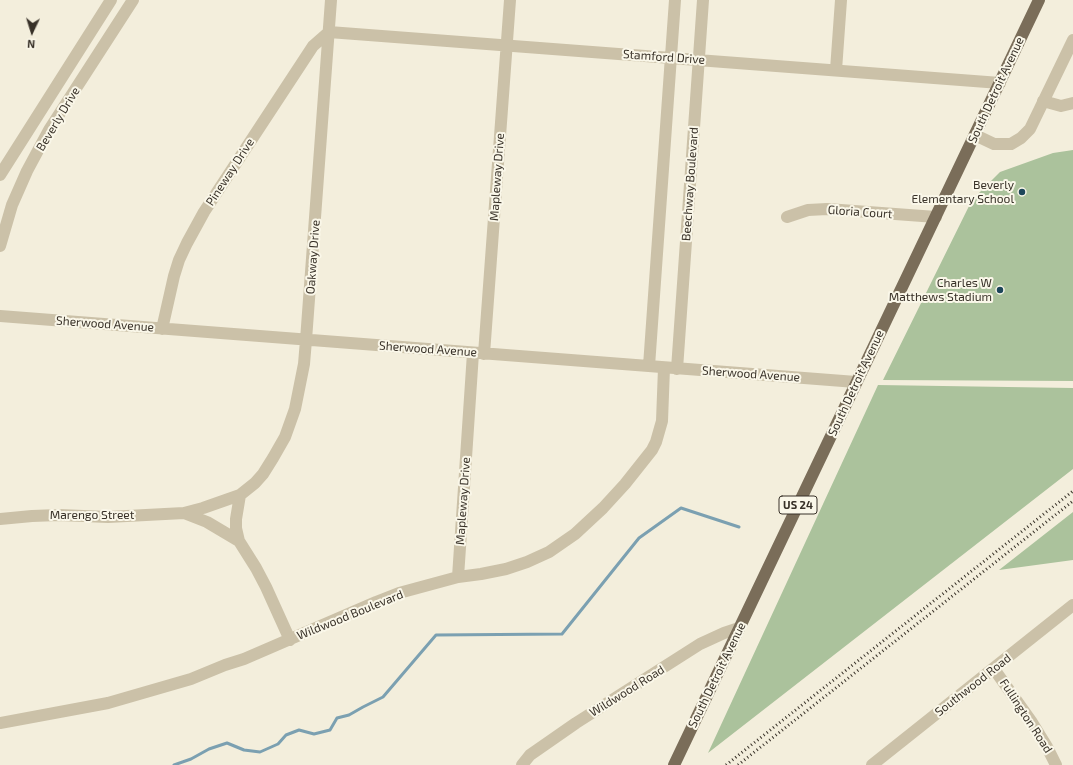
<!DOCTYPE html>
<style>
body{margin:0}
#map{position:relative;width:1073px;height:765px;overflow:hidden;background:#f3eedc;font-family:"Exo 2",sans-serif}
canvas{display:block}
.north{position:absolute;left:12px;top:12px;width:40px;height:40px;-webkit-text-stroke:3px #faf7e9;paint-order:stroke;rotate:184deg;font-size:11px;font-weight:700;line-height:16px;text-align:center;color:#383128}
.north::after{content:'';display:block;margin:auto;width:14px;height:18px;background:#383128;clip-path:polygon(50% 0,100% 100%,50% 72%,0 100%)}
</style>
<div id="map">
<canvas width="1073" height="765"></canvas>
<div class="north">N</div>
</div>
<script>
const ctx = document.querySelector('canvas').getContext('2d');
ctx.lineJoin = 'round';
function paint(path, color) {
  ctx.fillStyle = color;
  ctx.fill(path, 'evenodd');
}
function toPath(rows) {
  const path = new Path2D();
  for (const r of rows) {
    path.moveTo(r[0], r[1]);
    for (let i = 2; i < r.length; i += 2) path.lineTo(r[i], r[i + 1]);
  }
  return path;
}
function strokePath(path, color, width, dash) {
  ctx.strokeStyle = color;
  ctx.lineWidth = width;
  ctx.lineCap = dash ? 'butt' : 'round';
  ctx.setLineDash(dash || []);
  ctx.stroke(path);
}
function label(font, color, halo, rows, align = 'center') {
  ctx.font = font + ' "Exo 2",sans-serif';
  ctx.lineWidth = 4;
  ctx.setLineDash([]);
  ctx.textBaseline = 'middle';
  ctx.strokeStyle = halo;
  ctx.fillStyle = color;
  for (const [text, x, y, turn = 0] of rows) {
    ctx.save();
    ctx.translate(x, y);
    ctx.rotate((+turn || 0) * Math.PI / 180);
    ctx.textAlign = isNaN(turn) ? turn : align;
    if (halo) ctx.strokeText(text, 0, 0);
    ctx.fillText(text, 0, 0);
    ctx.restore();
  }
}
const green = toPath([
 [1073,150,1073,381,883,380,972,200,1000,172,1053,153],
 [878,385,1073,388,1073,469,708,753],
 [1073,512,1073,560,999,570]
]);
const stream = toPath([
 [174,765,191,759,209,749,227,743,244,750,260,752,278,744,286,735,299,730,314,734,330,730,337,718,349,715,363,707,383,697,436,635,562,634,639,538,681,508,739,527]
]);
const minor = toPath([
 [836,70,841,0],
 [1043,101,1061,106,1073,103],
 [975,135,994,144,1011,144,1021,138,1030,129,1073,40],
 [0,175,111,0],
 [787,217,808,210,827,209,936,217],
 [0,246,12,205,27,171,49,130,133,0],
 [0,316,856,382],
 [162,329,174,276,179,260,187,243,204,212,313,46,329,32,1000,83],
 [484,354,510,0],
 [649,366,675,0],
 [677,369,703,0],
 [184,513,203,508,240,495,255,483,263,474,273,458,285,437,295,409,304,364,306,340,331,0],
 [0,519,32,516,59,515,108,517,184,513,207,522,239,541,256,568,266,587,290,640],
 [239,541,236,528,236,519,240,495],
 [458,577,473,353],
 [994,669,1031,721,1047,747,1056,765],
 [0,723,108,703,191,679,225,665,244,659,376,602,399,593,458,577,481,574,506,569,527,562,549,552,575,534,603,508,625,484,652,450,656,442,662,421,664,368],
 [522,765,530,755,576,723,700,644,724,633,739,628],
 [872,765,1073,605]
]);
const major = toPath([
 [674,765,1039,0]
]);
const rail = toPath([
 [726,765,1073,491],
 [738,765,1073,501]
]);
const markers = [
 [1022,192,4,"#1d465a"],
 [1000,290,4,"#1d465a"]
];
const shields = [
 [798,505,38]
];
const shieldNames = [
 ["US 24",798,505]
];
const streetNames = [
 ["Stamford Drive",664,57,4],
 ["South Detroit Avenue",996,90,-65],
 ["Beverly Drive",58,119,-59],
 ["Pineway Drive",230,172,-57],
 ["Mapleway Drive",497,177,-86],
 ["Beechway Boulevard",690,184,-86],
 ["Gloria Court",860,212,4],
 ["Oakway Drive",313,257,-86],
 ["Sherwood Avenue",105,324,4],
 ["Sherwood Avenue",428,349,4],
 ["Sherwood Avenue",751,374,4],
 ["South Detroit Avenue",856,383,-65],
 ["Mapleway Drive",463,501,-86],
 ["Marengo Street",92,515],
 ["Wildwood Boulevard",350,615,-22],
 ["South Detroit Avenue",717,675,-64],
 ["Southwood Road",973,685,-38],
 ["Wildwood Road",627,691,-32],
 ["Fullington Road",1026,716,57]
];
const poiNames = [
 ["Beverly",1014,185],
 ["Elementary School",1014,199],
 ["Charles W",992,283],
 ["Matthews Stadium",992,297]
];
paint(green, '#abc29c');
strokePath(stream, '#7ba0b1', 3);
strokePath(minor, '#cbc1a8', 12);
strokePath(major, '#7a6d59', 12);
strokePath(rail, '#383128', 3, [1, 3]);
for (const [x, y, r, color] of markers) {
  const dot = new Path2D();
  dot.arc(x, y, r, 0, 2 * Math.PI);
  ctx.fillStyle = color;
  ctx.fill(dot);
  strokePath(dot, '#faf7e9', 1.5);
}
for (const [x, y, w] of shields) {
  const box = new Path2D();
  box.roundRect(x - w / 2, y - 9, w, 18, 3);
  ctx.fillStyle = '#faf7e9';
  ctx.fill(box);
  strokePath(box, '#383128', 1);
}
label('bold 11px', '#383128', null, shieldNames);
label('12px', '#383128', '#faf7e9', streetNames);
label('12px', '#383128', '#faf7e9', poiNames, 'right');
</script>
